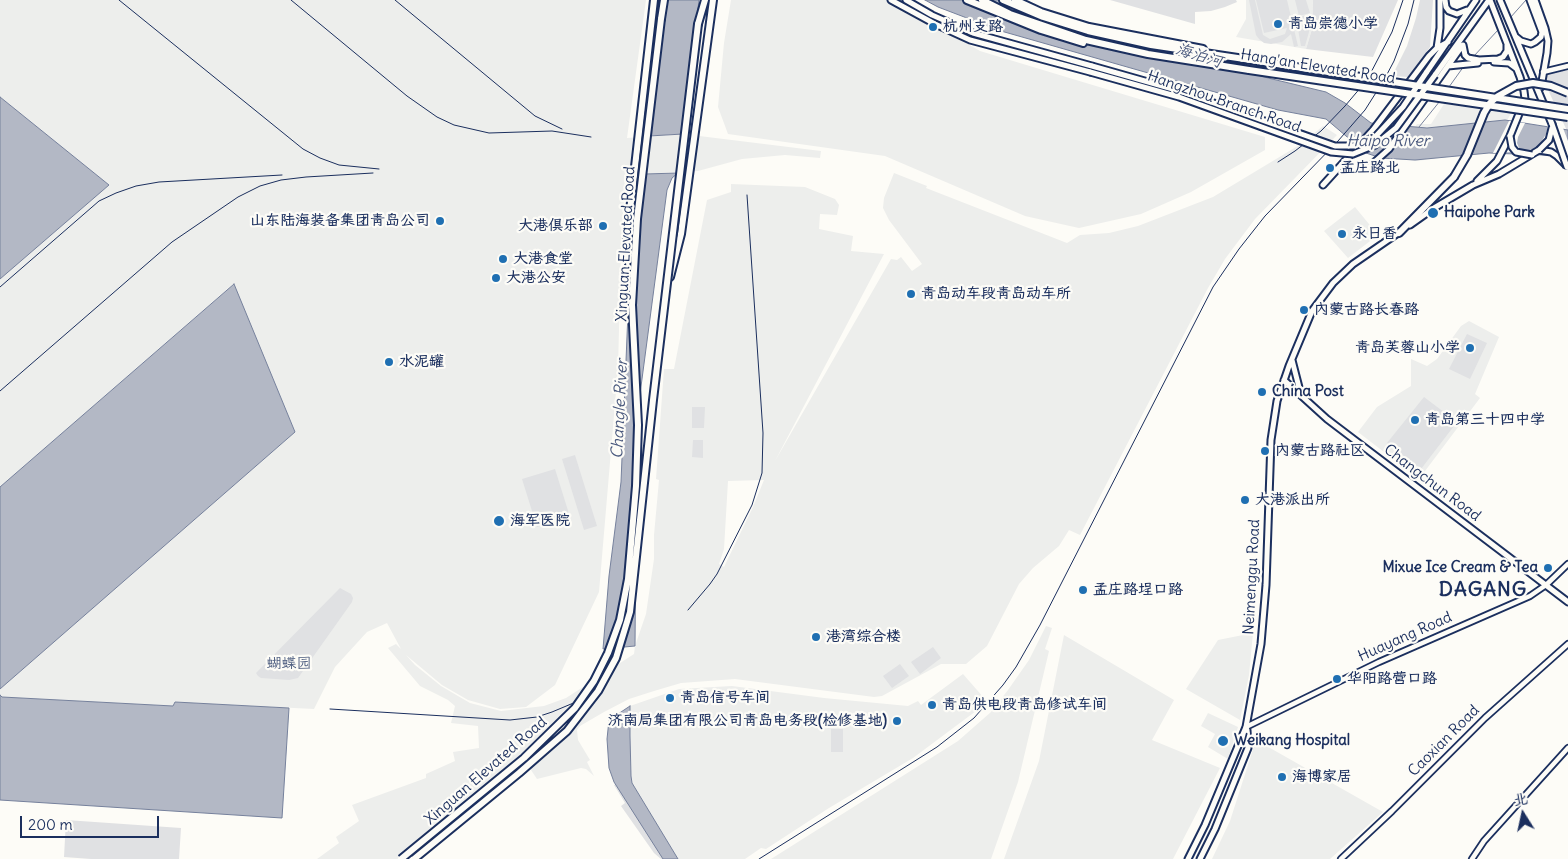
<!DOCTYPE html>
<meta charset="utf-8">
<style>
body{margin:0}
#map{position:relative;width:1568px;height:859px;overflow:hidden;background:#fdfcf7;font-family:Delius,"LXGW WenKai TC",sans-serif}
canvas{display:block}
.north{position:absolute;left:1498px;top:789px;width:50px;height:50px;-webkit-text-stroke:4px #fdfcf7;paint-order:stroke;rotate:350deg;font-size:14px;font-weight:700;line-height:20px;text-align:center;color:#1b2f5e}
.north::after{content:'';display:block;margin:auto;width:18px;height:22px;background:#1b2f5e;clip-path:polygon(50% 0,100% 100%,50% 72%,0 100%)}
.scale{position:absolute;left:20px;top:816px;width:139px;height:22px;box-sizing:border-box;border:2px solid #1b2f5e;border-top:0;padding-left:6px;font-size:15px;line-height:18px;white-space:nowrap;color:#1b2f5e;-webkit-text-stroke:4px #fdfcf7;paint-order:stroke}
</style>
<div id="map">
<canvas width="1568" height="859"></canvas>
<div class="north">北</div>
<div class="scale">200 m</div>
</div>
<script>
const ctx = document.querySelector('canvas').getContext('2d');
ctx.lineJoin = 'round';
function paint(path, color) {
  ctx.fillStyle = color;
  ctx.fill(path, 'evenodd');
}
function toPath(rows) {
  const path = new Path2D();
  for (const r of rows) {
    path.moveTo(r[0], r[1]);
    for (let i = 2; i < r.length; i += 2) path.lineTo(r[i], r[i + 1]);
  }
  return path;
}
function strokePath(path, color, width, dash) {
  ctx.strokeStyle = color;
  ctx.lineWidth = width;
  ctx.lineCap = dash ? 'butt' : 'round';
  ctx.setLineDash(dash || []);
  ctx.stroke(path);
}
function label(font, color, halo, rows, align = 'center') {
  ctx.font = font + ' Delius,"LXGW WenKai TC",sans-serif';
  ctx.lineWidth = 4.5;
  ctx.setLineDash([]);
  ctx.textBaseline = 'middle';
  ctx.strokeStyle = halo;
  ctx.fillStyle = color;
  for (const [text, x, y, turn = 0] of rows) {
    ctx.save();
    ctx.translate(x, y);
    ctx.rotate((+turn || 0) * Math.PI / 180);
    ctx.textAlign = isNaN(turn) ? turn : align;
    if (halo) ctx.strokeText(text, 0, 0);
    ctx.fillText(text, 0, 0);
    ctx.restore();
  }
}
const built = toPath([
 [0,0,646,0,627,138,683,134,821,151,820,158,785,155,742,159,698,171,625,175,621,252,618,368,599,592,555,685,526,707,500,709,468,700,442,685,406,655,415,665,441,686,458,696,470,703,501,711,544,706,566,698,634,654,635,646,646,614,654,559,654,535,659,480,656,479,664,369,674,369,707,200,731,192,731,184,805,187,835,199,839,205,837,215,820,214,819,229,853,236,851,251,884,254,775,461,891,259,897,260,901,257,912,271,922,264,889,220,883,208,884,198,894,173,927,186,926,188,1067,243,1080,235,1109,233,1138,226,1213,197,1301,144,1323,126,1337,135,1255,219,1225,259,1208,288,1080,535,1069,530,1059,546,1033,568,1019,584,987,646,966,664,941,664,882,696,874,697,735,679,681,683,654,691,629,699,604,712,580,726,577,730,578,740,590,760,587,762,594,776,586,769,581,768,537,779,525,761,405,859,317,859,339,843,336,837,359,821,352,805,426,778,426,774,455,761,453,752,479,748,478,726,451,723,455,706,448,700,420,686,388,648,396,644,401,649,387,623,367,632,335,667,314,709,175,702,174,706,1,697,0,695,0,689,295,432,233,284,0,487,0,279,109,185,0,97],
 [764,480,753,507,724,567,719,564,724,549,728,481],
 [731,0,891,0,980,51,1265,137,1265,150,1191,192,1141,214,1079,228,1025,216,885,156,728,134,718,107,724,43],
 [1246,0,1313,0,1312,29,1306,49,1236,37,1246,19],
 [1455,87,1519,98,1491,151,1417,161,1394,158,1417,124,1431,124],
 [1355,207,1378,235,1348,258,1324,231],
 [1469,321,1499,337,1475,394,1480,398,1419,479,1358,432,1377,407,1411,386,1411,359,1427,366,1437,359,1461,326],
 [1046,626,1052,628,1045,649,1049,651,1018,782,991,859,771,859,958,741,991,712,1008,690,1029,660],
 [1253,633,1249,675,1240,720,1186,689,1218,640],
 [1064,635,1174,700,1152,740,1220,768,1173,859,1004,859,1039,761],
 [963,674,984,698,976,711,913,758,829,808,766,849,761,848,745,859,678,859,632,783,631,776,630,736,630,706,679,689,732,686,824,698,908,706,918,701,921,705],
 [1208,713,1238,727,1228,759,1208,747,1215,734,1201,726],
 [1256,740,1383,812,1330,859,1212,859,1230,821]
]);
const green = toPath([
 [1110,0,1236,0,1237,2,1225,7,1211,11,1195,12,1195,24],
 [1249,0,1255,0,1263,35,1270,39,1285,34,1287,28,1264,33,1256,0,1287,0,1298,46,1294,47,1291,34,1282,42,1271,44,1264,43,1259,39,1256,35],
 [1295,0,1306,0,1310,13,1299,16],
 [1313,0,1398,0,1373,57,1306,49,1312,29],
 [1420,0,1433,0,1430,47,1408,77,1392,76,1407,46,1416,18],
 [1310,14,1309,32,1305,46,1301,46,1296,18],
 [1568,70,1568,133,1543,79,1551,73],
 [1467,334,1487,343,1470,379,1449,369],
 [1424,397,1457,422,1421,469,1387,443],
 [692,407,705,407,704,428,692,428],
 [693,440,703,440,703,458,692,457],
 [575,455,597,526,584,530,562,459],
 [555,469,570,517,537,527,522,479],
 [340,588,351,594,353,598,352,602,298,678,289,680,261,678,258,676,256,673],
 [933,647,941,658,920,674,911,662],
 [900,664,909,676,892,688,883,676],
 [831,729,843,729,843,752,831,752],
 [616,784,620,789,663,859,661,859,654,853,628,816,621,806,625,803,614,785],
 [66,820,181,828,179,859,91,859,64,857]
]);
const water = toPath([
 [665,0,699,0,683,134,649,136,665,0],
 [925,0,1004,0,1054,18,1268,78,1326,92,1345,103,1371,123,1427,128,1505,120,1568,130,1568,156,1489,153,1415,160,1381,158,1366,153,1326,119,1278,110,1001,31,938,7,925,0],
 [0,97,109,185,0,279,0,97],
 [678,173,672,178,667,190,640,394,636,520,635,646,603,649,609,576,621,482,629,288,645,174,678,173],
 [234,284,295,432,0,689,0,487,234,284],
 [0,695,2,697,173,706,175,702,289,708,282,818,0,800,0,695],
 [630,706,630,736,631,776,632,783,678,859,663,859,614,782,609,768,607,739,609,720,630,706]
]);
const pier = toPath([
 [1509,121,1525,123,1518,137,1517,143,1519,148,1526,151,1533,149,1540,144,1546,134,1548,126,1563,128,1568,141,1568,158,1526,151,1493,153]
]);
const stream = toPath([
 [1510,18,1526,0],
 [1474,56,1498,30],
 [1449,87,1464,66],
 [1419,127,1440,101]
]);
const tertiary = toPath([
 [1543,72,1568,66],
 [1246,727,1379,662,1530,596,1546,585,1568,564],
 [1341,859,1392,811,1485,718,1568,644],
 [1472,859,1484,841,1568,748]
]);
const secondary = toPath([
 [891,0,935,24,970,40,1090,72],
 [906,0,932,15,973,33,1092,66],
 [1445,0,1446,7,1449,11,1457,14,1467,10],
 [1500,0,1552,124],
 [1535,0,1545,28,1548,41,1547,53,1541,87],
 [1516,37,1521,41,1531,44,1535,42,1541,37,1542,32,1530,0],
 [1463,45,1465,55,1468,58,1479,60,1498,59,1503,57,1507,51,1507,45],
 [1437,48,1440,28,1440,0],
 [1494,62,1509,63,1517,69],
 [1448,66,1478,63],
 [1426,73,1476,0],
 [1435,75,1489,0],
 [1369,167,1389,149,1462,46],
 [1477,181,1497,161,1510,136,1525,99,1524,91,1520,77,1490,0],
 [1323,185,1373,130,1429,56,1437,48,1448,42],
 [1410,225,1434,208,1473,185,1499,174,1539,150,1551,152,1557,156,1566,165],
 [1292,360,1301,395],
 [1284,380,1327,419,1568,602],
 [1188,859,1205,825,1246,727,1261,644,1266,585,1271,440,1277,401,1289,366,1312,311,1333,283,1353,264,1401,231],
 [1200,859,1215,829,1248,748,1247,730]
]);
const trunk = toPath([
 [967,0,1041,30,1083,43],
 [982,0,1010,14,1086,40,1148,54,1249,70],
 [1003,0,1043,17,1088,31,1151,45,1251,60],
 [1015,0,1041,12,1089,27,1203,49],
 [661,19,664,0],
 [698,24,705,0],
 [1399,233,1454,177],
 [670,277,681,234,713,0],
 [631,287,627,237,654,0]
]);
const rail = toPath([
 [119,0,303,149,320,158,339,165,379,169],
 [291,0,407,96,437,117,454,125,489,133,552,131,591,137],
 [395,0,535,116,562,129],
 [1278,162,1295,151,1321,131,1345,106,1367,80,1392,32,1403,0],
 [0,287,99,201,116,193,136,186,159,182,282,175],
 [0,391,172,242,238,197,260,186,281,180,306,177,373,173],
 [688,610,710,584,717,574,752,505,762,473,763,433,747,195],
 [330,709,510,720,537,717,552,712,583,699],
 [759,859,937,747,974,718,1003,685,1016,667,1040,625,1213,287,1239,249,1265,216,1338,141,1365,110,1384,80,1394,61,1408,24,1414,0]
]);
const secondaryBridge = toPath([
 [1092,66,1180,91,1335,146,1355,146,1376,136,1403,107,1426,73],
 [1090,72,1179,97,1331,152,1353,154,1375,145,1396,128,1435,75],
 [1552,124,1567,167],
 [1510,136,1512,147,1516,152,1532,155],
 [1539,150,1549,140,1552,128]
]);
const trunkBridge = toPath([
 [1251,60,1568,109],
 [1249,70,1568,117],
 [1454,177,1467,155,1484,113,1490,103,1498,96,1516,86,1533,83,1551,86,1568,93],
 [401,859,524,758,575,708,594,681,608,653,620,620,628,579,636,486,638,425,632,305,637,219,661,19],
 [414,859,519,773,567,731,598,691,616,658,630,612,653,400,698,24]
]);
const markers = [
 [1278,24,5,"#1f6fb2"],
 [933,27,5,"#1f6fb2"],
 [1330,168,5,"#1f6fb2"],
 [1433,213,6,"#1f6fb2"],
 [440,221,5,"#1f6fb2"],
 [603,226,5,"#1f6fb2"],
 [1342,234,5,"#1f6fb2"],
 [503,259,5,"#1f6fb2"],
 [496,278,5,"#1f6fb2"],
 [911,294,5,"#1f6fb2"],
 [1304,310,5,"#1f6fb2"],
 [1470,348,5,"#1f6fb2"],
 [389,362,5,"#1f6fb2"],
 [1262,392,5,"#1f6fb2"],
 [1415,420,5,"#1f6fb2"],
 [1265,451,5,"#1f6fb2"],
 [1245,500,5,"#1f6fb2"],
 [499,521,6,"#1f6fb2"],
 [1548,568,5,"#1f6fb2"],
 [1083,590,5,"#1f6fb2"],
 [816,637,5,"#1f6fb2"],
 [1337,679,5,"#1f6fb2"],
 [670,698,5,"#1f6fb2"],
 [932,705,5,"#1f6fb2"],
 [897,721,5,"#1f6fb2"],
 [1223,741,6,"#1f6fb2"],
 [1282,777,5,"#1f6fb2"]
];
const poiNames = [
 ["青岛崇德小学",1288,24],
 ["杭州支路",943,27],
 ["孟庄路北",1340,168],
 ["Haipohe Park",1444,213],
 ["山东陆海装备集团青岛公司",430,221,"right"],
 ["大港俱乐部",593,226,"right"],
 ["永日香",1352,234],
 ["大港食堂",513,259],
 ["大港公安",506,278],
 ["青岛动车段青岛动车所",921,294],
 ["内蒙古路长春路",1314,310],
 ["青岛芙蓉山小学",1460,348,"right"],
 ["水泥罐",399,362],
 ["China Post",1272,392],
 ["青岛第三十四中学",1425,420],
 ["内蒙古路社区",1275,451],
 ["大港派出所",1255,500],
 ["海军医院",510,521],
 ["Mixue Ice Cream & Tea",1538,568,"right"],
 ["孟庄路埕口路",1093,590],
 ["港湾综合楼",826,637],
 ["华阳路营口路",1347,679],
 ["青岛信号车间",680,698],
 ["青岛供电段青岛修试车间",942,705],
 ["济南局集团有限公司青岛电务段(检修基地)",887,721,"right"],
 ["Weikang Hospital",1234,741],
 ["海博家居",1292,777]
];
const streetNames = [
 ["Hang'an Elevated Road",1318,67,9],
 ["Hangzhou Branch Road",1224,102,19],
 ["Xinguan Elevated Road",626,244,-87],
 ["Changchun Road",1432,483,37],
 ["Neimenggu Road",1252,577,-87],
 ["Huayang Road",1405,637,-24],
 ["Caoxian Road",1444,741,-45],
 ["Xinguan Elevated Road",486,771,-41]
];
const parkNames = [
 ["蝴蝶园",289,664]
];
const waterNames = [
 ["海泊河",1199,56,17],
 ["Haipo River",1388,141],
 ["Changle River",620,409,-87]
];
const districtNames = [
 ["DAGANG",1483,590]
];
paint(built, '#edeeec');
paint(green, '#e0e1e3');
paint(water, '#b3b8c5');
strokePath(water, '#76819c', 1);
paint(pier, '#fdfcf7');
strokePath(stream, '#76819c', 1);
strokePath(tertiary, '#1b2f5e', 8);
strokePath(secondary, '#1b2f5e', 9);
strokePath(trunk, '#1b2f5e', 10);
strokePath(tertiary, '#fdfcf7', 4.5);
strokePath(secondary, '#fdfcf7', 5);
strokePath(trunk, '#fdfcf7', 6);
strokePath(rail, '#1b2f5e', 1);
strokePath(secondaryBridge, '#1b2f5e', 9, []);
strokePath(trunkBridge, '#1b2f5e', 10, []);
strokePath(secondaryBridge, '#fdfcf7', 5);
strokePath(trunkBridge, '#fdfcf7', 6);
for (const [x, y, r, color] of markers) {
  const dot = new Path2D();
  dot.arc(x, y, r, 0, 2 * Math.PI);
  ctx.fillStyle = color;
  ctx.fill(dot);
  strokePath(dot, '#fdfcf7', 2);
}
label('bold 15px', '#1b2f5e', '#fdfcf7', poiNames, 'left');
label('15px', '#1b2f5e', '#fdfcf7', streetNames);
label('15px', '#4c5c7f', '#fdfcf7', parkNames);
label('italic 16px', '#49587d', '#fdfcf7', waterNames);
ctx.letterSpacing = '1px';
label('bold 20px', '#1b2f5e', '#fdfcf7', districtNames);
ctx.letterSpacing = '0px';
</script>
